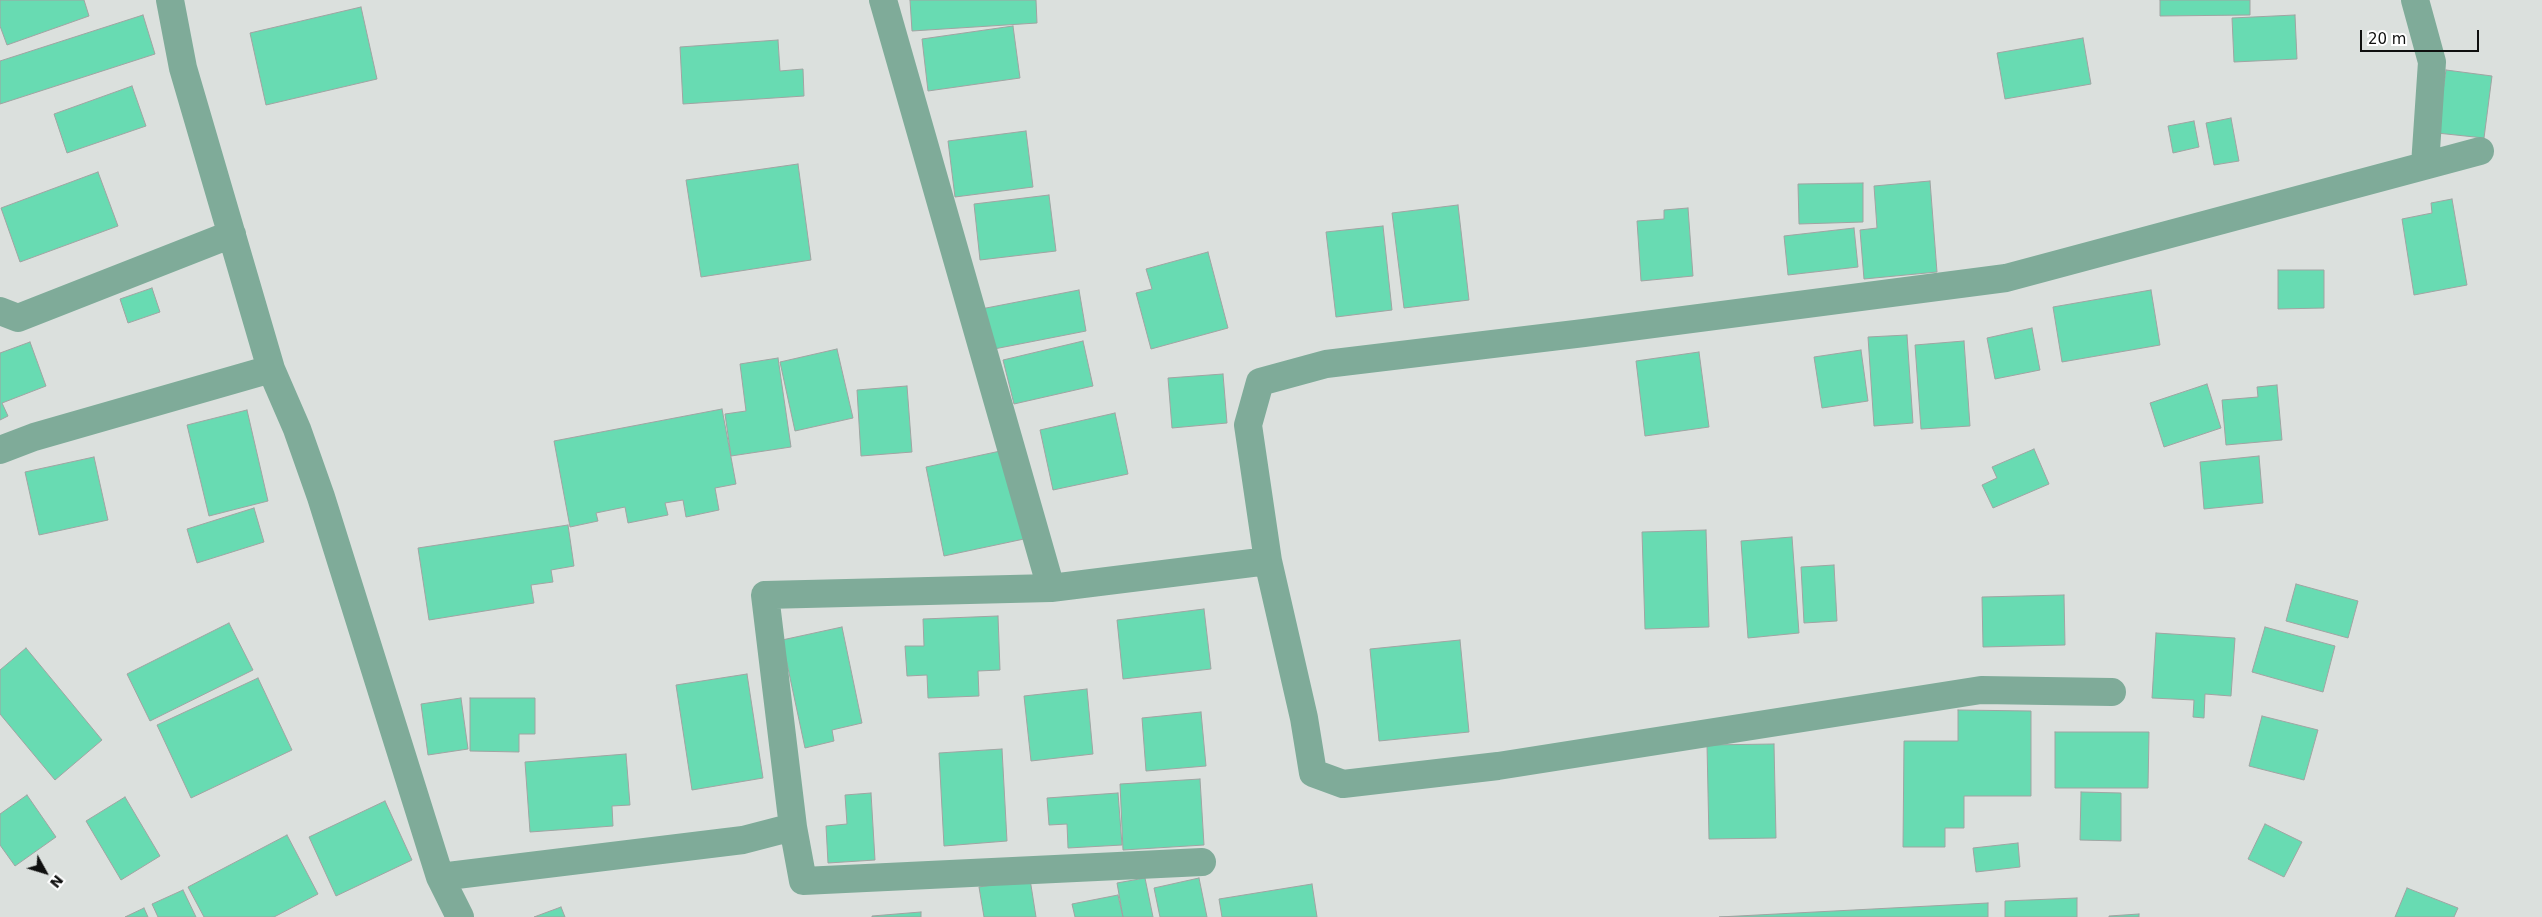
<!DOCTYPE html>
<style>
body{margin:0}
#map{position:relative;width:2542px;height:917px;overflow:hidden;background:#dbe0dd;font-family:"DejaVu Sans",sans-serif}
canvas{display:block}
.north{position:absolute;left:20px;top:847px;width:50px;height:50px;-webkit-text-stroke:4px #fff;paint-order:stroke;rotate:129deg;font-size:14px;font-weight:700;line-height:20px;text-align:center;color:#0f100f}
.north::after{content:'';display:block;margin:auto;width:18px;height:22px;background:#0f100f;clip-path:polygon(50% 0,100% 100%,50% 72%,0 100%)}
.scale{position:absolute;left:2360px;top:30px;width:119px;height:22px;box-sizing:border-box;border:2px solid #0f100f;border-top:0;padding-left:6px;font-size:15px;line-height:18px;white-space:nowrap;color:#0f100f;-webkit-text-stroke:4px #fff;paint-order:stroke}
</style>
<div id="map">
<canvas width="2542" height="917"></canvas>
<div class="north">N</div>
<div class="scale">20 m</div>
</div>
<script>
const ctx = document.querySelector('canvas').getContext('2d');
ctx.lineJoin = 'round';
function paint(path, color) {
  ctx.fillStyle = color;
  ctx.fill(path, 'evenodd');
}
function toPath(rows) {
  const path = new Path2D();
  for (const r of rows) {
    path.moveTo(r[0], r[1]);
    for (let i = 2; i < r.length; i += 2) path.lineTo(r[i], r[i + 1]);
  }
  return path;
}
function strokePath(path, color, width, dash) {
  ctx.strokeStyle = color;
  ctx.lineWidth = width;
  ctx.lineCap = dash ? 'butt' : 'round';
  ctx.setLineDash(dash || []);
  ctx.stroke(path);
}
const building = toPath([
 [0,0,84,0,89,16,7,45,0,26,0,0],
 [910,0,1036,0,1037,23,912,31,910,0],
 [2160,0,2250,0,2250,15,2160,16,2160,0],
 [361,7,377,79,266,105,250,33,361,7],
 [143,15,155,54,0,104,0,61,143,15],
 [2295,15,2297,59,2234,62,2232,18,2295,15],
 [1013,26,1020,78,928,91,922,39,1013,26],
 [2083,38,2091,84,2005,99,1997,53,2083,38],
 [778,40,780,71,803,69,804,96,683,104,680,47,778,40],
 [2446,70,2492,76,2484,138,2437,133,2446,70],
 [132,86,146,126,67,153,54,114,132,86],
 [2231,118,2239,161,2214,165,2206,123,2231,118],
 [2194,121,2199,147,2173,153,2168,126,2194,121],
 [1026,131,1033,187,955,197,948,141,1026,131],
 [798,164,811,260,701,277,686,180,798,164],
 [98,172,118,226,20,262,1,208,98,172],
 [1930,181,1937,272,1864,279,1860,230,1877,228,1874,186,1930,181],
 [1863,183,1863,222,1799,224,1798,184,1863,183],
 [1049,195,1056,251,980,260,974,204,1049,195],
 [2452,199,2467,285,2414,295,2402,219,2432,213,2431,203,2452,199],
 [1458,205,1469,300,1404,308,1392,213,1458,205],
 [1688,208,1693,276,1641,281,1637,221,1664,219,1664,210,1688,208],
 [1383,226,1392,310,1336,317,1326,232,1383,226],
 [1854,228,1858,267,1788,275,1784,236,1854,228],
 [1208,252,1228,328,1151,349,1136,293,1152,289,1146,269,1208,252],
 [2278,270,2324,270,2324,308,2278,309,2278,270],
 [152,288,160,312,128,323,120,299,152,288],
 [1079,290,1086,331,989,350,981,309,1079,290],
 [2151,290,2160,345,2062,362,2053,307,2151,290],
 [2032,328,2040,370,1995,379,1987,338,2032,328],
 [1907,335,1913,423,1874,426,1868,337,1907,335],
 [1083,341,1093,386,1014,404,1003,360,1083,341],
 [1964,341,1970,426,1921,429,1915,345,1964,341],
 [30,342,46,386,2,403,8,416,0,420,0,353,30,342],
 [837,349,853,418,795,431,780,362,837,349],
 [1861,350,1868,401,1822,408,1814,357,1861,350],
 [1699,352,1709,427,1645,436,1636,361,1699,352],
 [778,358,791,447,731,456,725,414,746,411,740,364,778,358],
 [1223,374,1227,423,1172,428,1168,378,1223,374],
 [2207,384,2221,428,2164,447,2150,403,2207,384],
 [2277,385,2282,440,2226,445,2222,400,2258,397,2257,387,2277,385],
 [907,386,912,452,861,456,857,390,907,386],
 [722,409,736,484,715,488,719,510,686,517,683,500,665,503,668,515,628,523,625,507,596,513,598,521,570,527,554,441,722,409],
 [247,410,268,501,209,516,187,425,247,410],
 [1115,413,1128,474,1053,490,1040,430,1115,413],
 [2034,449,2049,484,1993,508,1982,485,1997,478,1992,467,2034,449],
 [1005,450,1024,539,944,556,926,467,1005,450],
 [2259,456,2263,503,2204,509,2200,462,2259,456],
 [94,457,108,520,39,535,25,472,94,457],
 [254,508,264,542,197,563,187,529,254,508],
 [568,525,574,566,551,570,553,582,531,585,534,603,429,620,418,548,568,525],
 [1706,530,1709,627,1645,629,1642,532,1706,530],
 [1792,537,1799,633,1748,638,1741,541,1792,537],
 [1834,565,1837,621,1804,623,1801,567,1834,565],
 [2296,584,2358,601,2348,638,2286,621,2296,584],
 [2064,595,2065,645,1983,647,1982,597,2064,595],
 [1204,609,1211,669,1123,679,1117,620,1204,609],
 [998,616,1000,670,978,671,979,696,928,698,927,675,907,676,905,646,924,646,923,619,998,616],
 [229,623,253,670,150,721,127,674,229,623],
 [842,627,862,723,832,730,834,741,805,748,782,640,842,627],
 [2265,627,2335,646,2323,692,2252,672,2265,627],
 [2156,633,2235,638,2231,696,2205,694,2204,718,2193,717,2194,700,2152,698,2156,633],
 [1460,640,1469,732,1379,741,1370,649,1460,640],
 [26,648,102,740,55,780,0,714,0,670,26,648],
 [747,674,763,778,692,790,676,685,747,674],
 [258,678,292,750,191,798,157,725,258,678],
 [1087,689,1093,754,1031,761,1024,696,1087,689],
 [461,698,468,749,428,755,421,704,461,698],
 [470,698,535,698,535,734,519,734,519,752,470,751,470,698],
 [1958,710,2031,711,2031,796,1964,796,1964,828,1945,828,1945,847,1903,847,1904,741,1958,741,1958,710],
 [1201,712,1206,766,1146,771,1142,718,1201,712],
 [2262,716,2318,730,2304,780,2249,766,2262,716],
 [2055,732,2149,732,2148,788,2055,788,2055,732],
 [1774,744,1776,838,1709,839,1707,745,1774,744],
 [1002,749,1007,841,944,846,939,753,1002,749],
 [626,754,630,805,612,806,613,826,530,832,525,762,626,754],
 [1200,779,1204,845,1123,850,1120,784,1200,779],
 [2081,792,2121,793,2121,841,2080,840,2081,792],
 [871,793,875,860,828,863,826,826,847,824,845,795,871,793],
 [1118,793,1122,845,1068,848,1067,824,1049,825,1047,798,1118,793],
 [27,795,56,837,15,866,0,845,0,814,27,795],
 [125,797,160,856,121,880,86,821,125,797],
 [385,801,412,860,336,896,309,837,385,801],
 [2265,824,2302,842,2284,877,2248,859,2265,824],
 [287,835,318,894,274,917,204,917,188,887,287,835],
 [2018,843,2020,867,1976,872,1973,848,2018,843],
 [1145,878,1153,917,1123,917,1117,883,1145,878],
 [1199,878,1207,917,1160,917,1154,888,1199,878],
 [1030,879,1036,917,984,917,979,887,1030,879],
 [1312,884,1317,917,1222,917,1219,899,1312,884],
 [2407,888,2458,908,2454,917,2395,917,2407,888],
 [183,890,196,917,158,917,152,904,183,890],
 [1118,895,1123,917,1075,917,1072,904,1118,895],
 [2077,898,2077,917,2005,917,2005,901,2077,898],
 [1988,903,1988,917,1719,917,1988,903],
 [561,907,565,917,534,917,561,907],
 [144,908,148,917,125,917,144,908],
 [921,912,921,917,872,917,872,916,921,912],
 [2139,914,2139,917,2109,917,2109,916,2139,914]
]);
const minor = toPath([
 [170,0,183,68,271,369,297,429,321,497,440,877,460,917],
 [883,0,1051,588,1268,561],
 [2415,0,2432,62,2425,165],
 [0,311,18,318,232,234],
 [0,450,34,437,271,369],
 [2112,692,1981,690,1498,766,1343,784,1313,773,1304,718,1268,561,1248,425,1260,382,1326,364,1584,333,2006,278,2480,151],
 [793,827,803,881,1202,862],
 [440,877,743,840,793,827,765,595,1051,588]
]);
paint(building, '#68dbb2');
strokePath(building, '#a0a4a2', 1);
strokePath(minor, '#7fab99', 28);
</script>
